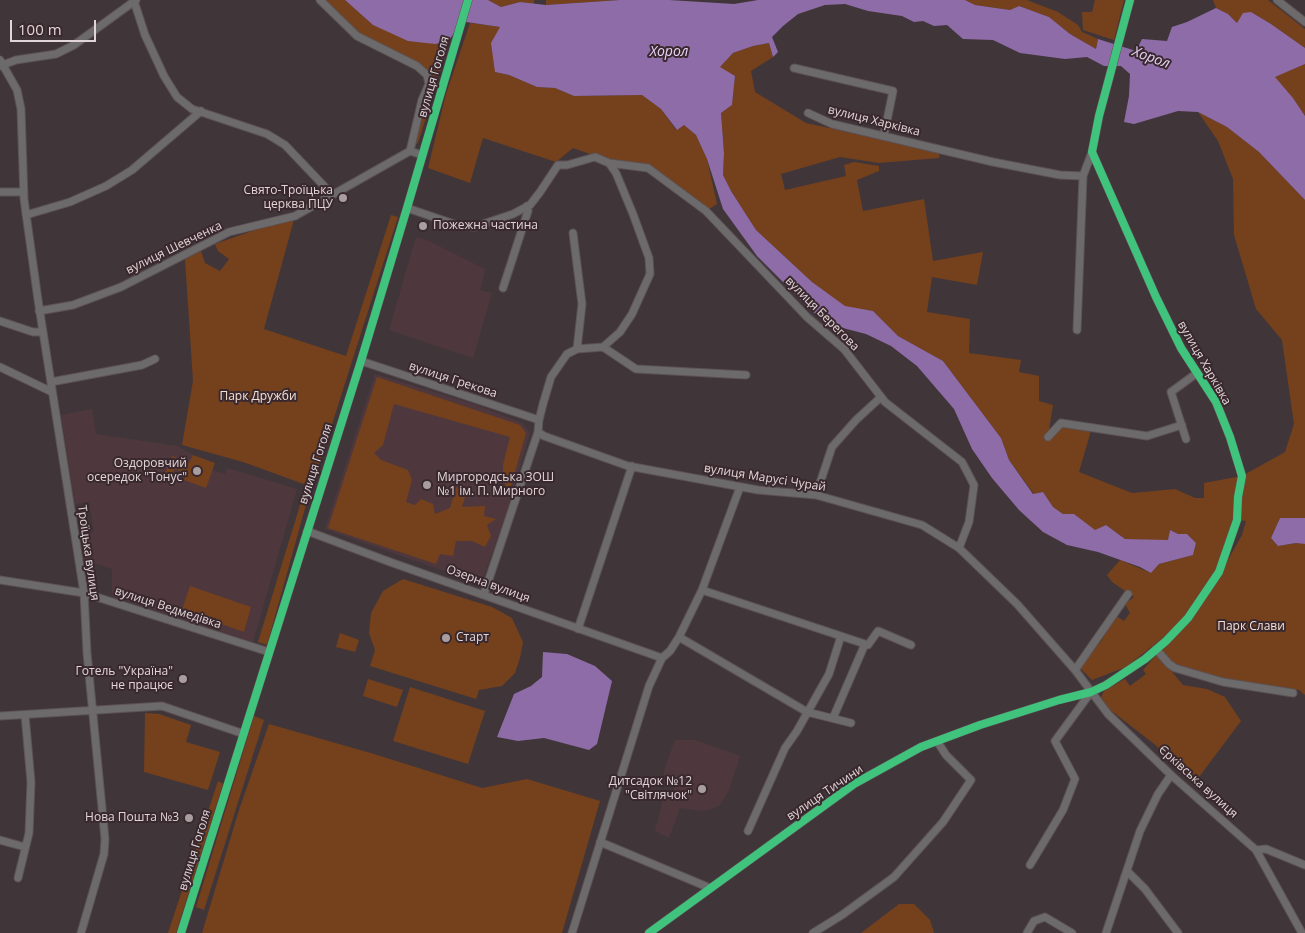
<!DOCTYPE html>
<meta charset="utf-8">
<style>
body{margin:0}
#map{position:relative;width:1305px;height:933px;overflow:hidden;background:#403639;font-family:"Open Sans",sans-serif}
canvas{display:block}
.scale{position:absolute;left:10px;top:20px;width:86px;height:22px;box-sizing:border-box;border:2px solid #e1d5d8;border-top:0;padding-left:6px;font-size:15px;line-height:18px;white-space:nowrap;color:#e1d5d8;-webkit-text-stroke:4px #39282d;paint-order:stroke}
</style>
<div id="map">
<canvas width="1305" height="933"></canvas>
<div class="scale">100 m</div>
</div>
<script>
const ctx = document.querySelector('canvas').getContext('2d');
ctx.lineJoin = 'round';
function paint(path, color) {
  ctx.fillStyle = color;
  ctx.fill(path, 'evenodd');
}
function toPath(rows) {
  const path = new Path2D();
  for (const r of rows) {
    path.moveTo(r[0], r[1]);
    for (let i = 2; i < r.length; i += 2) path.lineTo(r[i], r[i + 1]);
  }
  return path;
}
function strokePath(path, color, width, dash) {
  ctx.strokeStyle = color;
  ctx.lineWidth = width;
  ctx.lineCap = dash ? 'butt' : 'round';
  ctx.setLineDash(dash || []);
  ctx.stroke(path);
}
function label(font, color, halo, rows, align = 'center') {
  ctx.font = font + ' "Open Sans",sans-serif';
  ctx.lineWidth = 4;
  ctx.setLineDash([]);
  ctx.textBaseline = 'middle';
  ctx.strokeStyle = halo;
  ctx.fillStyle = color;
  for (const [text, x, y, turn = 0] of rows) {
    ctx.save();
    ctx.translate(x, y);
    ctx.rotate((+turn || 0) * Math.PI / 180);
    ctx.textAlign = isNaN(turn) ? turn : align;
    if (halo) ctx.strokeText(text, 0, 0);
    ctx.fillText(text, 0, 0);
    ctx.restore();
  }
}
const built = toPath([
 [416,237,429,241,485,269,480,290,492,293,473,358,389,330],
 [375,374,477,405,522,423,530,433,508,508,481,584,325,529],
 [92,409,96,434,177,446,193,455,215,463,212,469,213,470,225,474,227,468,297,489,253,642,112,596,112,569,83,559,80,535,94,532,89,502,75,504,61,415],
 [675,740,695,740,740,756,728,792,719,806,704,811,680,808,669,838,655,831,664,796,671,798,675,786,663,773]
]);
const green = toPath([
 [320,0,345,0,373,25,435,44,448,42,438,77,427,75,357,36],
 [488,0,534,0,534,4,520,2,501,7],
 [546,0,620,0,546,5],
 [965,0,1027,0,1058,12,1078,25,1082,32,1098,39,1096,49,1070,34,1049,17,1019,6,1010,10,975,5],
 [1095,0,1124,0,1114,40,1083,30,1082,12,1092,12],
 [1213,0,1268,0,1305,29,1305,48,1271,24,1251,12,1238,24,1228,14,1216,8],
 [470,23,500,27,495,72,509,75,537,87,555,88,574,96,642,95,661,109,676,130,684,125,696,135,707,159,717,204,706,211,648,169,613,162,573,148,556,162,483,138,470,183,428,168,446,94],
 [769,43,773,57,751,71,755,92,806,123,940,152,939,158,879,163,840,157,781,174,785,190,846,176,844,165,854,162,879,166,879,171,857,180,863,211,924,199,933,261,983,252,977,285,932,277,927,312,970,319,969,353,1021,360,1019,372,1039,376,1039,401,1053,405,1048,436,1061,423,1092,427,1079,472,1132,493,1175,489,1195,498,1204,498,1204,483,1242,476,1285,452,1294,424,1282,340,1256,309,1234,235,1233,179,1218,141,1198,112,1227,127,1259,152,1305,200,1305,518,1280,518,1271,538,1278,546,1296,543,1305,544,1305,695,1299,690,1230,680,1176,665,1167,659,1161,649,1190,621,1213,586,1242,535,1246,521,1238,520,1219,572,1188,618,1126,667,1092,680,1080,668,1101,641,1116,616,1124,621,1130,613,1125,604,1134,597,1112,582,1107,575,1120,560,1151,573,1159,564,1193,555,1196,543,1187,534,1178,534,1170,530,1168,541,1125,539,1106,525,1095,531,1074,514,1063,514,1053,507,1043,492,1034,494,1009,460,1001,438,943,361,898,336,873,311,845,307,812,282,756,230,731,191,723,175,724,153,721,113,732,105,735,76,719,68,733,53,753,46],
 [1305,64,1305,116,1293,98,1274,77],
 [431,78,438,79,419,140,417,144,414,143],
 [391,215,398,217,312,487,243,462,182,445,193,381,185,259,201,251,205,263,220,271,229,259,218,251,215,244,295,216,264,329,346,356],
 [377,377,520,425,526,433,509,493,503,479,503,465,510,437,394,404,383,445,374,453,381,460,408,470,412,480,406,502,415,505,421,499,433,504,435,514,450,508,456,487,467,491,462,507,485,506,484,516,496,519,487,525,491,536,485,547,472,541,456,541,453,556,440,554,436,564,328,528],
 [193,455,215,463,206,488,184,480,186,473,175,469,172,476,165,473,172,456,189,463],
 [304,492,309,494,267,645,258,642],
 [403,579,492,607,512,618,523,642,520,658,515,673,502,686,479,690,476,699,370,666,375,650,369,633,371,613,383,591],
 [190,586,251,607,244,632,182,610],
 [340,633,359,640,355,652,336,647],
 [1157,654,1183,685,1207,689,1225,697,1241,721,1196,781,1153,743,1109,709,1101,697,1104,691,1125,679,1130,686,1146,674,1143,670],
 [368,679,403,690,397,707,363,696],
 [410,687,485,711,468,764,393,741],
 [145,713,159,714,191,725,186,742,220,752,208,790,144,772],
 [254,716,264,720,204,910,196,907],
 [269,724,374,754,482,788,527,779,600,801,562,933,202,933,239,810],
 [218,781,223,784,176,933,168,933],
 [899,904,914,904,930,920,934,933,861,933]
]);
const water = toPath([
 [345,0,488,0,501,7,520,2,546,5,620,0,669,0,734,4,758,0,965,0,975,5,1010,10,1019,6,1049,17,1070,34,1096,49,1098,39,1136,51,1142,39,1167,41,1172,27,1187,22,1216,8,1228,14,1237,23,1243,13,1251,12,1271,24,1305,48,1305,64,1275,77,1293,98,1305,116,1305,200,1259,152,1227,127,1198,112,1178,111,1134,124,1124,122,1129,96,1130,74,1121,66,1104,66,1087,57,1065,59,1020,53,993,40,963,39,947,25,934,26,923,21,914,22,902,16,868,11,845,4,825,5,798,14,783,26,772,37,778,52,773,57,769,43,753,46,733,53,720,67,735,76,732,105,721,113,724,153,723,175,731,191,756,230,812,282,845,306,873,311,898,336,943,361,1001,438,1009,460,1033,494,1043,492,1053,507,1063,514,1074,514,1095,530,1106,525,1125,539,1168,540,1170,530,1178,534,1187,534,1196,543,1193,555,1159,564,1151,573,1140,567,1098,552,1067,545,1043,532,1019,510,992,478,972,449,954,409,917,366,891,346,866,334,839,327,813,312,757,256,723,209,707,159,696,135,684,125,677,130,661,109,642,95,574,96,555,88,537,87,509,75,495,72,491,43,500,27,466,22,456,30,448,42,435,44,408,41,373,25],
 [1280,518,1305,518,1305,544,1296,543,1278,546,1271,538],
 [543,652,567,654,595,666,612,681,597,744,589,750,544,738,518,741,497,737,514,694,531,686,542,677]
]);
const minor = toPath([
 [320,0,357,36,417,66,427,75,429,84,422,100,410,151],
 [1277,0,1305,22],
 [134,1,145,35,164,76,177,97,192,109,267,134,285,145,325,187,331,195],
 [0,60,17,90,21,109,24,199,38,300,84,593,87,653,105,839,104,854,81,933],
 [0,66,16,60,56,54,74,45,136,0],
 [794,68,893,91,884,135],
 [808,113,832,124,993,162,1060,175,1083,176],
 [609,163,648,168,706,211,807,317,844,349,885,402,962,462,974,485,969,522,959,548],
 [0,192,24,192],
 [407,208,457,225,474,227,513,214,530,205,540,192,558,165,567,165,595,157,609,163,616,173,633,214,649,258,650,274,632,314,620,332,603,347,577,349,567,354,551,377,543,404,539,420,538,432,484,594],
 [26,215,70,202,106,186,132,170,201,111],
 [573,233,582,304,577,349],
 [503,288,528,211,527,206],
 [39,311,73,305,121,287,229,232,295,216,410,151,422,155],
 [0,321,33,332,43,332],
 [1077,330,1083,176,1092,152],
 [603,347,636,369,746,375],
 [361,361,539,420],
 [0,367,52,392],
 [51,382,142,365,155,359],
 [538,432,544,436,628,466,758,490,816,495,922,525,959,548,1017,604,1075,670,1108,714,1171,775,1256,850,1266,849,1305,865],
 [1048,437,1061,423,1147,436,1182,425],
 [1186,439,1171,392,1197,373],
 [816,495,832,447,856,420,881,397],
 [307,531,390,562,662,658,670,651,679,637,702,590,740,487],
 [0,580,84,593,269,652],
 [702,590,868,645,878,631,911,645],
 [578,629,632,466],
 [679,637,807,712,851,723],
 [1156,649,1169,664,1175,668,1223,682,1293,693],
 [1075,670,1128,594],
 [0,716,162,706,244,734],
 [833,718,865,644],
 [748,831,785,748,797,731,829,674,841,636],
 [0,840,25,847],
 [600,842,710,888],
 [1256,850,1302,933],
 [1030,865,1063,810,1075,779,1055,741,1091,692],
 [1127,871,1145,889,1178,933],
 [18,878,29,833,31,782,25,715],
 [181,933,361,361,407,208,468,0],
 [572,933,649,686,662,658],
 [649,933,854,784,921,747,980,725,1059,700,1091,692,1106,685,1145,659,1166,641,1188,618,1219,572,1237,520,1238,497,1242,476,1230,437,1216,402,1181,348,1156,297,1092,152,1099,116,1130,0],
 [813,933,842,915,894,877,943,822,971,780,946,755,937,741],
 [1027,933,1034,921,1045,917,1072,933],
 [1106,933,1140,831,1158,794,1171,775]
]);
const cycleway = toPath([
 [181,933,361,361,407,208,468,0],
 [649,933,854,784,921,747,980,725,1059,700,1091,692,1106,685,1145,659,1166,641,1188,618,1219,572,1237,520,1238,497,1242,476,1230,437,1216,402,1181,348,1156,297,1092,152,1099,116,1130,0]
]);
const markers = [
 [343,198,5,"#a99da0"],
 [423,226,5,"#a99da0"],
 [197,471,5,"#a99da0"],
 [427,485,5,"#a99da0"],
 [446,638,5,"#a99da0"],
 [183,679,5,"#a99da0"],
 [702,789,5,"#a99da0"],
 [189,818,5,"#a99da0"]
];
const streetNames = [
 ["вулиця Гоголя",434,77,-74],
 ["вулиця Харківка",874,121,14],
 ["вулиця Шевченка",174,248,-26],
 ["вулиця Берегова",822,314,45],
 ["вулиця Харківка",1204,363,60],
 ["вулиця Грекова",453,380,18],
 ["вулиця Гоголя",316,464,-72],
 ["вулиця Марусі Чурай",765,478,9],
 ["Троїцька вулиця",88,553,82],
 ["Озерна вулиця",488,584,20],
 ["вулиця Ведмедівка",168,608,18],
 ["Єрківська вулиця",1198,782,42],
 ["вулиця Тичини",825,793,-34],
 ["вулиця Гоголя",195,850,-73]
];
const poiNames = [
 ["Свято-Троїцька",333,191],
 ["церква ПЦУ",333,205],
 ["Пожежна частина",433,226,"left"],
 ["Оздоровчий",187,464],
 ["осередок \"Тонус\"",187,478],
 ["Миргородська ЗОШ",437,478,"left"],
 ["№1 ім. П. Мирного",437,492,"left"],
 ["Старт",456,638,"left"],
 ["Готель \"Україна\"",173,672],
 ["не працює",173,686],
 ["Дитсадок №12",692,782],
 ["\"Світлячок\"",692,796],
 ["Нова Пошта №3",179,818]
];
const parkNames = [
 ["Парк Дружби",258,397],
 ["Парк Слави",1251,627]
];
const waterNames = [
 ["Хорол",669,52],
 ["Хорол",1151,58,20]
];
paint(built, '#4e383e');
paint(green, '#75401c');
paint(water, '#8e6ca7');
strokePath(minor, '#5c5356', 9);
strokePath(minor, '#6d6a6c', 7);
strokePath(cycleway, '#40c37c', 8);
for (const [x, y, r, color] of markers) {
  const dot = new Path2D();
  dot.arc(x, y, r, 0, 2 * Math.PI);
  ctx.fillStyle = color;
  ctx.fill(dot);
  strokePath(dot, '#39282d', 2);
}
label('12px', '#e1d5d8', '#39282d', streetNames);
label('12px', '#e1d5d8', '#39282d', poiNames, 'right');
label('12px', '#f4e0d4', '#39282d', parkNames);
label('italic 14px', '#e9d4f9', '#39282d', waterNames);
</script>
